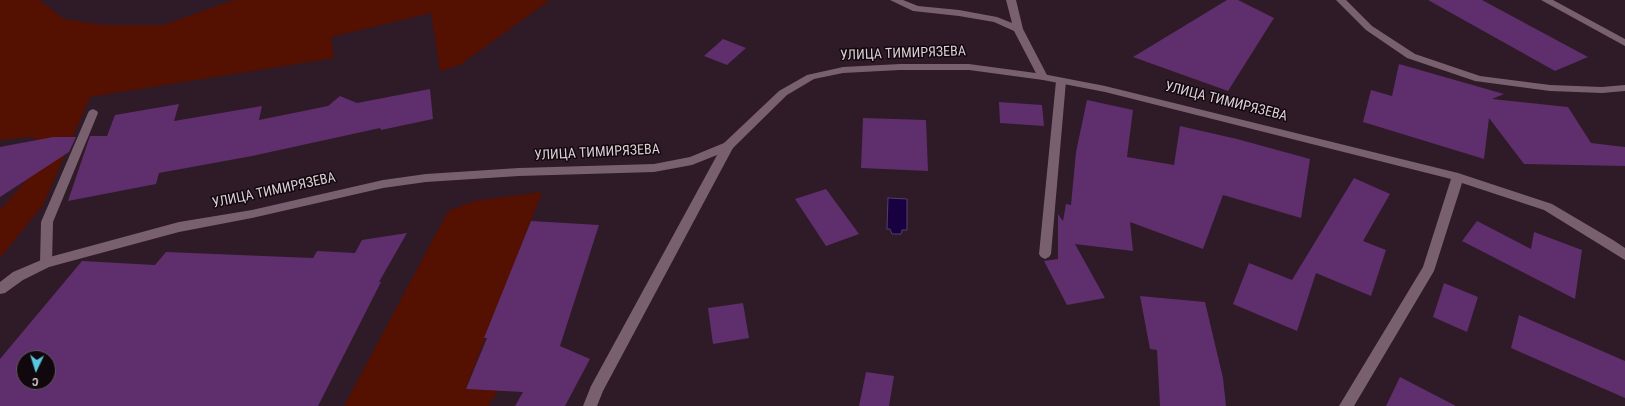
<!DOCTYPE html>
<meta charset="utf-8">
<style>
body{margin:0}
#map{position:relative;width:1625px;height:406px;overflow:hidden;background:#2f1a27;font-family:"Roboto Condensed",sans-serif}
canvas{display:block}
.north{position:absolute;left:16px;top:350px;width:40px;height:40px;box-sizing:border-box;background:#11080e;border:1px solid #63575e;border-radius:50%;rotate:184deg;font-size:11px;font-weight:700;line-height:16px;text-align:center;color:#ddced6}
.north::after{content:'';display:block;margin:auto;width:14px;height:18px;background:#56c9e0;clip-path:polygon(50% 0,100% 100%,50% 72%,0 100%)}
</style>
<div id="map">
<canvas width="1625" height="406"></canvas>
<div class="north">С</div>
</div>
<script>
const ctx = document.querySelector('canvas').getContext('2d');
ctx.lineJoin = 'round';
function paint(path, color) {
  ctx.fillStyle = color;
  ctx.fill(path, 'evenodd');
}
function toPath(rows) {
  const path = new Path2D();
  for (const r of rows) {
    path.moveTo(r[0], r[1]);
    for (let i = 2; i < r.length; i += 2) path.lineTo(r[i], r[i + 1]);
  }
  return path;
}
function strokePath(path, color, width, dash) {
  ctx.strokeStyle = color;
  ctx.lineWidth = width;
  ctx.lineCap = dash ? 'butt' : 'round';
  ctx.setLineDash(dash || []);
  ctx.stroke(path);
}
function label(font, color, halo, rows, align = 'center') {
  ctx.font = font + ' "Roboto Condensed",sans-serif';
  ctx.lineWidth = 3;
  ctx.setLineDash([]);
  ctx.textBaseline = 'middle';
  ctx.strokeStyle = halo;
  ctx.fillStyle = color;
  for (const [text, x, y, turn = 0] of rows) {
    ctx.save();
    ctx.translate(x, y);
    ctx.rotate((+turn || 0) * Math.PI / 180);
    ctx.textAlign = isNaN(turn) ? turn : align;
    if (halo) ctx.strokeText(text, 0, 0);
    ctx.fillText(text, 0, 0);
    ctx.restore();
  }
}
const green = toPath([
 [0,0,39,0,64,19,103,25,163,25,234,0,550,0,460,65,440,71,431,13,331,37,334,58,90,97,43,205,0,258,0,210,29,177,49,143,30,137,0,140],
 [542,192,466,388,498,391,488,406,344,406,448,211,474,201]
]);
const water = toPath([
 [888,198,907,199,907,230,902,230,901,234,892,234,890,229,887,229,888,198]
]);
const building = toPath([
 [1227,0,1238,0,1274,18,1228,91,1133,57],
 [1428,0,1482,0,1588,57,1555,71],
 [723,39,746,48,727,65,704,56],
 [1399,64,1504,94,1492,99,1568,107,1591,143,1625,147,1625,166,1524,164,1489,118,1484,159,1363,122,1371,90,1392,96],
 [430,89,433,119,381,130,380,128,252,156,159,173,156,184,68,201,90,136,107,136,115,115,179,104,174,121,262,106,259,120,328,106,340,96,357,103],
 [1087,100,1133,110,1127,157,1174,165,1180,126,1237,139,1310,159,1301,218,1223,195,1203,249,1130,222,1133,251,1075,244,1105,298,1067,305,1044,261,1058,259,1058,214,1063,221,1066,204,1071,205,1076,152],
 [999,102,1042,105,1044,126,1000,123],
 [863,118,926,120,928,171,861,168],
 [53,137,76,137,69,152,0,197,0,147],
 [1354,178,1390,194,1363,241,1386,250,1371,296,1316,273,1297,331,1233,304,1249,263,1292,280],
 [826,189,859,234,826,246,795,199],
 [531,221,599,225,560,346,590,359,565,406,515,406,523,392,466,389,487,338,484,338],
 [1477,221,1531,249,1534,232,1582,250,1575,299,1462,241],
 [407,233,379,282,381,282,318,406,0,406,0,359,82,261,155,265,166,252,313,258,317,251,355,253,362,240],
 [24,358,48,358,48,382,24,382],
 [1444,283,1478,297,1467,332,1433,317],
 [1140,296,1205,302,1223,378,1226,406,1160,406,1157,350,1150,349],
 [743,303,749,338,713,344,708,308],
 [1519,315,1625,361,1625,398,1511,348],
 [866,372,894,376,889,406,859,406],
 [1400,377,1456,406,1386,406]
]);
const lane = toPath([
 [890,0,903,0,918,6,959,10,997,17,1012,23,1006,0,1016,0,1023,29,1048,77,1047,79,1039,79,1014,31,994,22,959,16,913,11,890,0],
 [1061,78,1066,81,1051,254,1049,257,1045,259,1041,257,1039,254,1056,81,1061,78],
 [93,109,97,111,98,113,53,222,52,263,51,266,46,268,41,266,40,263,41,222,88,113,89,111,93,109],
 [728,142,732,143,734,146,603,391,597,406,583,406,591,386,722,146,724,143,728,142]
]);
const street = toPath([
 [1336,0,1346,0,1372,26,1415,54,1480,76,1550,85,1602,87,1625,85,1625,91,1602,93,1550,91,1475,81,1407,58,1366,30,1336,0],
 [1541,0,1553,0,1625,39,1625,46,1541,0],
 [900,64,969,64,1043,74,1105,86,1458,173,1552,204,1613,240,1625,248,1625,260,1544,210,1462,183,1434,271,1354,406,1339,406,1423,267,1451,179,1105,92,1043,80,969,70,900,70,843,73,814,79,787,95,732,149,692,165,654,172,519,176,426,182,383,188,252,218,179,232,49,267,23,280,5,293,0,294,0,282,13,272,46,258,179,222,252,210,383,180,426,174,519,168,654,164,690,157,724,143,779,91,807,75,843,67,900,64]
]);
const streetNames = [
 ["УЛИЦА ТИМИРЯЗЕВА",903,54,-2],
 ["УЛИЦА ТИМИРЯЗЕВА",1226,102,14],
 ["УЛИЦА ТИМИРЯЗЕВА",597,153,-3],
 ["УЛИЦА ТИМИРЯЗЕВА",274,191,-12]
];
paint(green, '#541000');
paint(water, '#190041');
strokePath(water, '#543e6e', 1);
paint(building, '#5f2e6d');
paint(lane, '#79606e');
paint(street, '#79606e');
label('14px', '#ddced6', '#11080e', streetNames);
</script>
